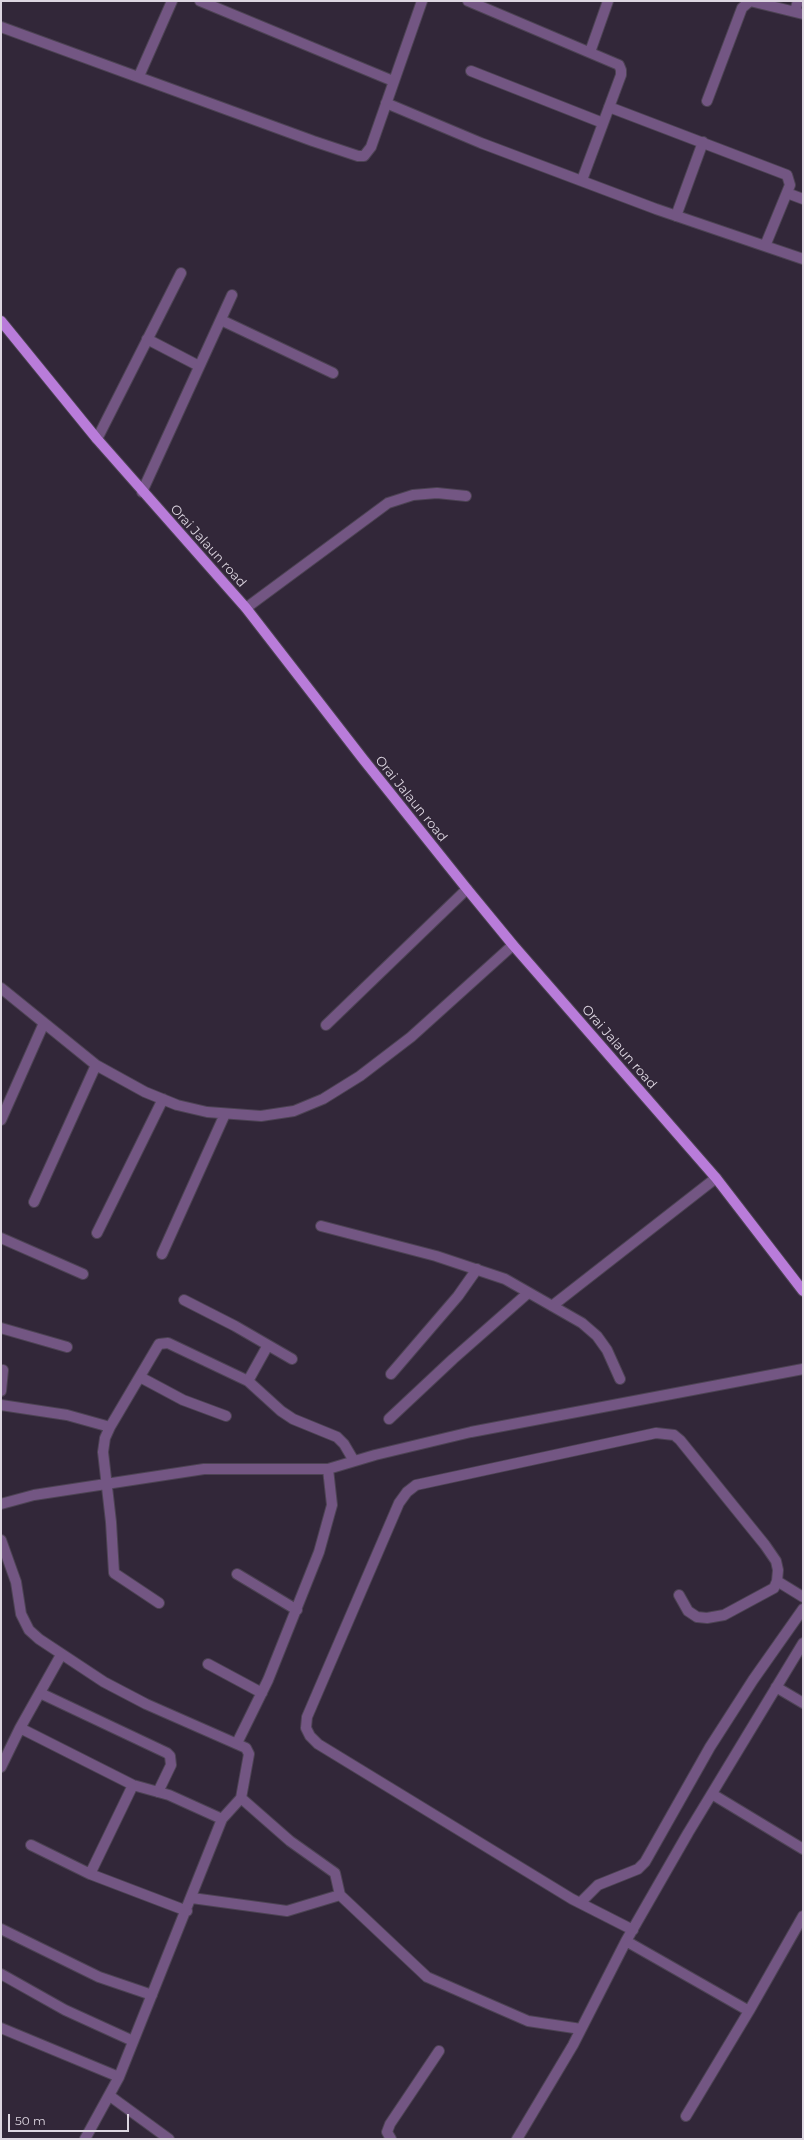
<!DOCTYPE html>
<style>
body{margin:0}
#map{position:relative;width:804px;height:2140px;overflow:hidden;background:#322739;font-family:Montserrat,sans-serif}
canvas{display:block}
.frame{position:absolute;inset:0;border:2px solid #ddd6e1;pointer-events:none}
.scale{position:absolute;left:8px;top:2114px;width:121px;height:18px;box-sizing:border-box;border:2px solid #ddd6e1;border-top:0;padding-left:5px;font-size:12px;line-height:14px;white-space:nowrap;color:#ddd6e1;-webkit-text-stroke:3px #322739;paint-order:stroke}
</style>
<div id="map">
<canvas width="804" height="2140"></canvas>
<div class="frame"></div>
<div class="scale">50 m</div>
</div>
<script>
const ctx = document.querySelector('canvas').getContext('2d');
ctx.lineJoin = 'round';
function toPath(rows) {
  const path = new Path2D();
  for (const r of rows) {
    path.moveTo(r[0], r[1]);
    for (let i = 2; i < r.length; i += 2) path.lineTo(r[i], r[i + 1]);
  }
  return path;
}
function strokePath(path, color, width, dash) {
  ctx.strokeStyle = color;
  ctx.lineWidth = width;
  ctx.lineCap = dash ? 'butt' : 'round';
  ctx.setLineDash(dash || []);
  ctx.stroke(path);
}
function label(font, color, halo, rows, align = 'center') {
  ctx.font = font + ' Montserrat,sans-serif';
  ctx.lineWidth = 3;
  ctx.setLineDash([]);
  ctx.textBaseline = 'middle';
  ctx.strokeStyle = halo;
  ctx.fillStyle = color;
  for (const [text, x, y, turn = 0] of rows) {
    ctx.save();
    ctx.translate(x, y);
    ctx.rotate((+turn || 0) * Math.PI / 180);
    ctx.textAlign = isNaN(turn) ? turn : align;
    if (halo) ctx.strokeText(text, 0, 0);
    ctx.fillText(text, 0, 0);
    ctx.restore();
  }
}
const minor = toPath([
 [200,1,393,81],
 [468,1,619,65,621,70,621,75,582,180],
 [750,1,803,14],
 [795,11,798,1],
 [1,27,313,141,358,156,364,156,371,147,422,1],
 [590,52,608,1],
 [471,71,603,123],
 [139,76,172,1],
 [707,101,742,8,750,1],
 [386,103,481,143,656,209,803,259],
 [609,107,787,175,790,185,765,246],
 [787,193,803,199],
 [676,216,703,142],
 [221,320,333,373],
 [147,339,199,366],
 [97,439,181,273],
 [142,492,232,295],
 [246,608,388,503,413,495,437,493,466,496],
 [1,988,96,1065,145,1092,177,1105,207,1112,261,1116,294,1111,323,1099,360,1076,411,1037,513,945],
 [326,1025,467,889],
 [1,1120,44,1023],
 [34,1202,96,1065],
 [321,1226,436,1256,505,1279,582,1323,597,1336,607,1350,620,1379],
 [97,1233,163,1099],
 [1,1238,83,1274],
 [162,1254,225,1114],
 [184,1300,235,1326,292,1359],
 [552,1306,716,1178],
 [1,1328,67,1347],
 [391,1374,458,1296,477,1269],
 [140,1377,183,1400,226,1416],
 [248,1381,268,1345],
 [1,1391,3,1370],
 [1,1405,67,1415,110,1427],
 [389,1419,453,1359,528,1293],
 [1,1504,34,1495,204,1469,328,1469,375,1455,471,1432,803,1369],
 [1,1540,16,1582,21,1614,29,1630,39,1639,104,1682,146,1704,246,1748,249,1754,241,1798,222,1819,119,2077,85,2139],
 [237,1574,297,1610],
 [777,1581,803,1597],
 [159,1603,114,1573,111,1522,103,1452,105,1438,110,1427,159,1344,168,1343,248,1381,281,1411,293,1419,337,1437,344,1444,354,1461],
 [208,1664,262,1693],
 [776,1687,803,1703],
 [40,1693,167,1753,170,1756,171,1765,158,1792],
 [20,1728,133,1785,169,1795,222,1819],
 [237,1743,268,1680,319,1552,332,1505,328,1469],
 [1,1767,20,1728,61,1655],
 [712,1794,803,1849],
 [241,1798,290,1841,335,1873,340,1895],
 [31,1845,90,1874,187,1911],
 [90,1874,133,1785],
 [192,1898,287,1911,340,1895,427,1977,528,2021,581,2029],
 [580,1903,598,1885,638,1869,645,1862,710,1747,753,1680,803,1609],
 [1,1929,99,1977,152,1995],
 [633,1930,572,1899,318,1744,310,1736,306,1728,307,1717,399,1503,407,1492,416,1485,656,1433,674,1435,680,1440,765,1545,776,1561,778,1570,777,1581,774,1588,724,1615,707,1618,697,1617,688,1611,679,1595],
 [626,1941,749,2011],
 [1,1974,65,2010,133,2041],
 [1,2028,119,2077],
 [110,2096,169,2139],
 [686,2116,749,2011,803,1916],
 [391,2139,387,2132,390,2124,439,2051],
 [517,2139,573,2045,626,1941,688,1833,803,1643]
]);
const major = toPath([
 [1,321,97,439,246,608,363,759,467,889,513,945,716,1178,803,1291]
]);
const streetNames = [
 ["Orai Jalaun road",208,546,48],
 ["Orai Jalaun road",411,799,51],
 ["Orai Jalaun road",619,1047,49]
];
strokePath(minor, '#4d4354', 12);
strokePath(major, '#4d4354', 12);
strokePath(minor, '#735683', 10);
strokePath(major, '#b97cda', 10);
label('13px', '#ddd6e1', '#322739', streetNames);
</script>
